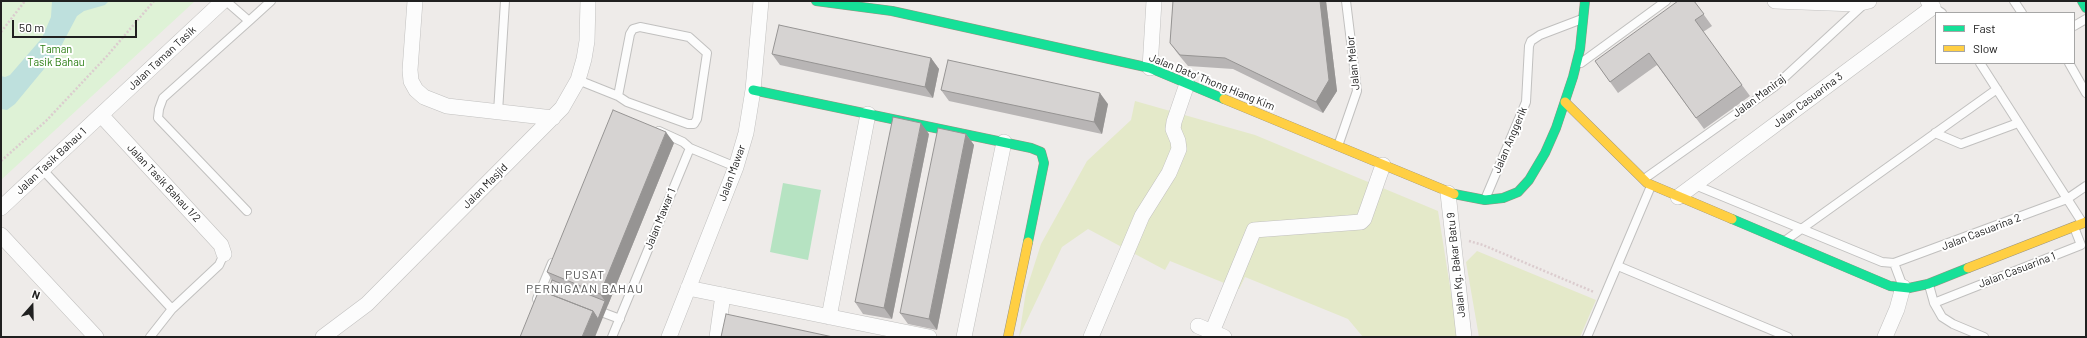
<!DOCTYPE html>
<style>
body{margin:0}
#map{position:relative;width:2087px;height:338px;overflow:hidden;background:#eeebe9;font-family:Barlow,sans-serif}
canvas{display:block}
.frame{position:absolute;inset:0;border:2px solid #202020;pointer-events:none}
.legend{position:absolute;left:1935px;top:12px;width:140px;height:52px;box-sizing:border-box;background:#fff;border:1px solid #a6a6a6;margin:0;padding:5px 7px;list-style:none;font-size:12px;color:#202020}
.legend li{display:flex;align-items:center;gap:8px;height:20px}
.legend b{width:20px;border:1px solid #a6a6a6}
.north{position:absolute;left:12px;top:286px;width:40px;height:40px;-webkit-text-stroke:3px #fff;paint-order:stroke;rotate:20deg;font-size:11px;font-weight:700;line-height:16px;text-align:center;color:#202020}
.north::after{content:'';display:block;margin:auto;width:14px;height:18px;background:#202020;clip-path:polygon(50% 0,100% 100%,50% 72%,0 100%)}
.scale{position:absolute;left:12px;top:20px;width:125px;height:18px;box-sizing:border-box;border:2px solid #202020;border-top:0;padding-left:5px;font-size:12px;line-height:14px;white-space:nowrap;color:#202020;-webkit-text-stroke:3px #fff;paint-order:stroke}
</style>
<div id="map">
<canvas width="2087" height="338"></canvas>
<div class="frame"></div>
<ul class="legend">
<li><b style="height:5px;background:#16e098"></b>Fast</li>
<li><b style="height:5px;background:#ffcf43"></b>Slow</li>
</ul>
<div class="north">N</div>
<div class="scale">50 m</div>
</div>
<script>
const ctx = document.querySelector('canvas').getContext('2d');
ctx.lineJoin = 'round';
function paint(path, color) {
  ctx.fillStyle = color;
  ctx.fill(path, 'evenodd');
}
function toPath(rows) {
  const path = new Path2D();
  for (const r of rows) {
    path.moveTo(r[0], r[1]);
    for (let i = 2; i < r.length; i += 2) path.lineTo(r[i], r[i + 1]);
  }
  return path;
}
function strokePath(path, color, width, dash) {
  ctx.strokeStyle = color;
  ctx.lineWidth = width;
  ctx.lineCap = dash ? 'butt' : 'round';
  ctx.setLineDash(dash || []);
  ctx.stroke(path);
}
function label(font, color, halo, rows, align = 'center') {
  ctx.font = font + ' Barlow,sans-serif';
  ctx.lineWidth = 4;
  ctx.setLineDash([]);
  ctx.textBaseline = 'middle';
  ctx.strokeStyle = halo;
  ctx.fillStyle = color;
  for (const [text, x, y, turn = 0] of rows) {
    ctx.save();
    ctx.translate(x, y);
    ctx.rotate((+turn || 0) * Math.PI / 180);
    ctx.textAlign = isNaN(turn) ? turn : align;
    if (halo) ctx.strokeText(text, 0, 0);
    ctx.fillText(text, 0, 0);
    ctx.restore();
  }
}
const grass = toPath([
 [1135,101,1255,135,1438,211,1458,337,1363,337,1348,319,1245,277,1239,289,1170,261,1165,270,1088,229,1062,247,1019,337,1026,291,1041,244,1087,161,1131,120],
 [1477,251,1596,300,1580,337,1479,337,1466,262]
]);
const park = toPath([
 [1,1,195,1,1,180]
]);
const pitch = toPath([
 [783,183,821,190,808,260,770,252]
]);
const water = toPath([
 [52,1,109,1,105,5,84,11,77,16,58,52,15,104,7,110,1,109,1,76,5,77,10,75,42,38,51,17]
]);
const path = toPath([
 [1,32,25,1],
 [1,161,46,121,107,56,154,1],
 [1469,241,1483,245,1594,292]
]);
const lane = toPath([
 [226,1,249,21,271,1],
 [2014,1,2022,13],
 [1933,7,1942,13],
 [2074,26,2086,19],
 [1581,63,1666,1],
 [1980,63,2082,222],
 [2069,63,2086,93],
 [578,80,618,96,627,102,688,124,694,124,697,119,707,53,689,37,640,27,633,29,630,34,618,96],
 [498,112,505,1],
 [659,131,683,142,690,148],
 [1935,133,1961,144,2018,123],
 [1338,146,1357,91,1346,1],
 [42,169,172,309],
 [1644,179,1774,87,1863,5],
 [1695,185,1882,262,1894,263,2067,199,2086,186],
 [1486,197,1526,102,1529,46,1531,41,1540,35,1582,19],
 [247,211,158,118,159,109,163,98,249,21],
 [1786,240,1997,89],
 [1894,263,1903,287],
 [1618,266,1788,337],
 [1929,285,1934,303,1942,317,1953,324,1984,337],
 [537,299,552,263],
 [1934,303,2081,245,2074,227],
 [604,313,620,319],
 [150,337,172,309,219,265,224,254],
 [612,337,690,148,736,167],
 [1587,337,1651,186]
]);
const street = toPath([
 [415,1,410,70,411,81,416,90,424,97,447,106,553,118],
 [1775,1,1856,4,1869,1],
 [1150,68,1154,1],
 [101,115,221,245,224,254],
 [1448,193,1464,337],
 [1678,197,1933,7,1928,1],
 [1,208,223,1],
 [1,235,96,337],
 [688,288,929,337],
 [829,317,868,114],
 [1198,326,1224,337],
 [1212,332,1254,230,1361,222,1364,219,1383,165],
 [323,337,367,304,562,108,578,80,584,59,587,41,588,1],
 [669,337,736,167,746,133,753,90,761,1],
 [717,337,723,295],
 [964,337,1004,142],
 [1091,337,1142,216,1169,173,1179,149,1178,141,1173,129,1174,122,1187,84],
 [1885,337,1897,309,1903,287]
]);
const fast = toPath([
 [816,1,892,11,1150,68,1224,99],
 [2082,1,2086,8],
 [753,90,1031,148,1041,152,1044,163,1028,242],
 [1454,194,1485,200,1503,198,1518,192,1529,180,1545,153,1556,128,1573,77,1580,49,1585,1],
 [1732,219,1890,286,1909,288,1928,284,1968,268]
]);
const slow = toPath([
 [1224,99,1454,194],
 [1565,102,1647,183,1732,219],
 [1968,268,2086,222],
 [1008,337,1028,242]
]);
const wall = toPath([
 [1173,1,1326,1,1337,91,1323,113,1233,69,1188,66,1178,54,1170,43],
 [1694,1,1712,26,1703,32,1750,96,1704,129,1657,65,1618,93,1595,61],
 [772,54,931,58,939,69,933,98,780,65],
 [941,90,1108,104,1102,134,949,101],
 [929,134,892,319,863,314,855,302],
 [966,134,974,145,937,330,908,324,900,313],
 [674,143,608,305,547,293,552,280,547,272]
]);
const shadedWall = toPath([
 [1320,1,1326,1,1337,91,1323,113,1316,102],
 [931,58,939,69,933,98,925,87],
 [1100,93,1108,104,1102,134,1094,122],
 [921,123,929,134,892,319,884,308],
 [666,132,674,143,595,337,582,337,593,311,605,301,600,294],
 [966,134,974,145,937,330,929,319]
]);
const building = toPath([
 [1173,1,1320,1,1329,80,1316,102,1225,58,1180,55,1170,43,1173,1],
 [1678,1,1694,1,1704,14,1695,20,1742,85,1696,118,1649,53,1610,82,1595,61,1678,1],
 [779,25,931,58,925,87,772,54,779,25],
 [948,60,1100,93,1094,122,941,90,948,60],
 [613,110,666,132,600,294,547,272,613,110],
 [893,117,921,123,884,308,855,302,893,117],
 [938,128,966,134,929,319,900,313,938,128],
 [552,280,605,301,598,319,593,311,547,293,552,280],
 [539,290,593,311,582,337,520,337,539,290],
 [726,314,833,337,721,337,726,314]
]);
const parkNames = [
 ["Taman",56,49],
 ["Tasik Bahau",56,62]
];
const streetNames = [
 ["Jalan Taman Tasik",162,58,-43],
 ["Jalan Melor",1353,63,-96],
 ["Jalan Dato' Thong Hiang Kim",1212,82,22],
 ["Jalan Maniraj",1759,96,-37],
 ["Jalan Casuarina 3",1808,100,-37],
 ["Jalan Anggerik",1510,140,-67],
 ["Jalan Tasik Bahau 1",51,161,-43],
 ["Jalan Mawar",732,173,-70],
 ["Jalan Tasik Bahau 1/2",164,183,47],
 ["Jalan Masjid",485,186,-45],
 ["Jalan Mawar 1",660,219,-68],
 ["Jalan Casuarina 2",1981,232,-21],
 ["Jalan Kg. Bakar Batu 9",1456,265,-96],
 ["Jalan Casuarina 1",2017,270,-21]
];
const neighbourhoodNames = [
 ["PUSAT",585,275],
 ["PERNIGAAN BAHAU",585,289]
];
paint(grass, '#e4e9c9');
paint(park, '#def2d6');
paint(pitch, '#b6e3c2');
paint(water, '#bee0dd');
strokePath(lane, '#c1c0bf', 10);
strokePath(street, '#c1c0bf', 16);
strokePath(fast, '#989281', 10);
strokePath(slow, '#989281', 10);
strokePath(path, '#dbccce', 2.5, [2, 2]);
strokePath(lane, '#fcfcfc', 8);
strokePath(street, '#fcfcfc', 15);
strokePath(fast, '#16e098', 9);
strokePath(slow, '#ffcf43', 9);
paint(wall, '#b8b5b5');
paint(shadedWall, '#969493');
paint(building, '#d6d3d2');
strokePath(building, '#969493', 1);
label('11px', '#287c10', '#fff', parkNames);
label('11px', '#202020', '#fff', streetNames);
ctx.letterSpacing = '1px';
label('12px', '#535353', '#fff', neighbourhoodNames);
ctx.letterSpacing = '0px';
</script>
